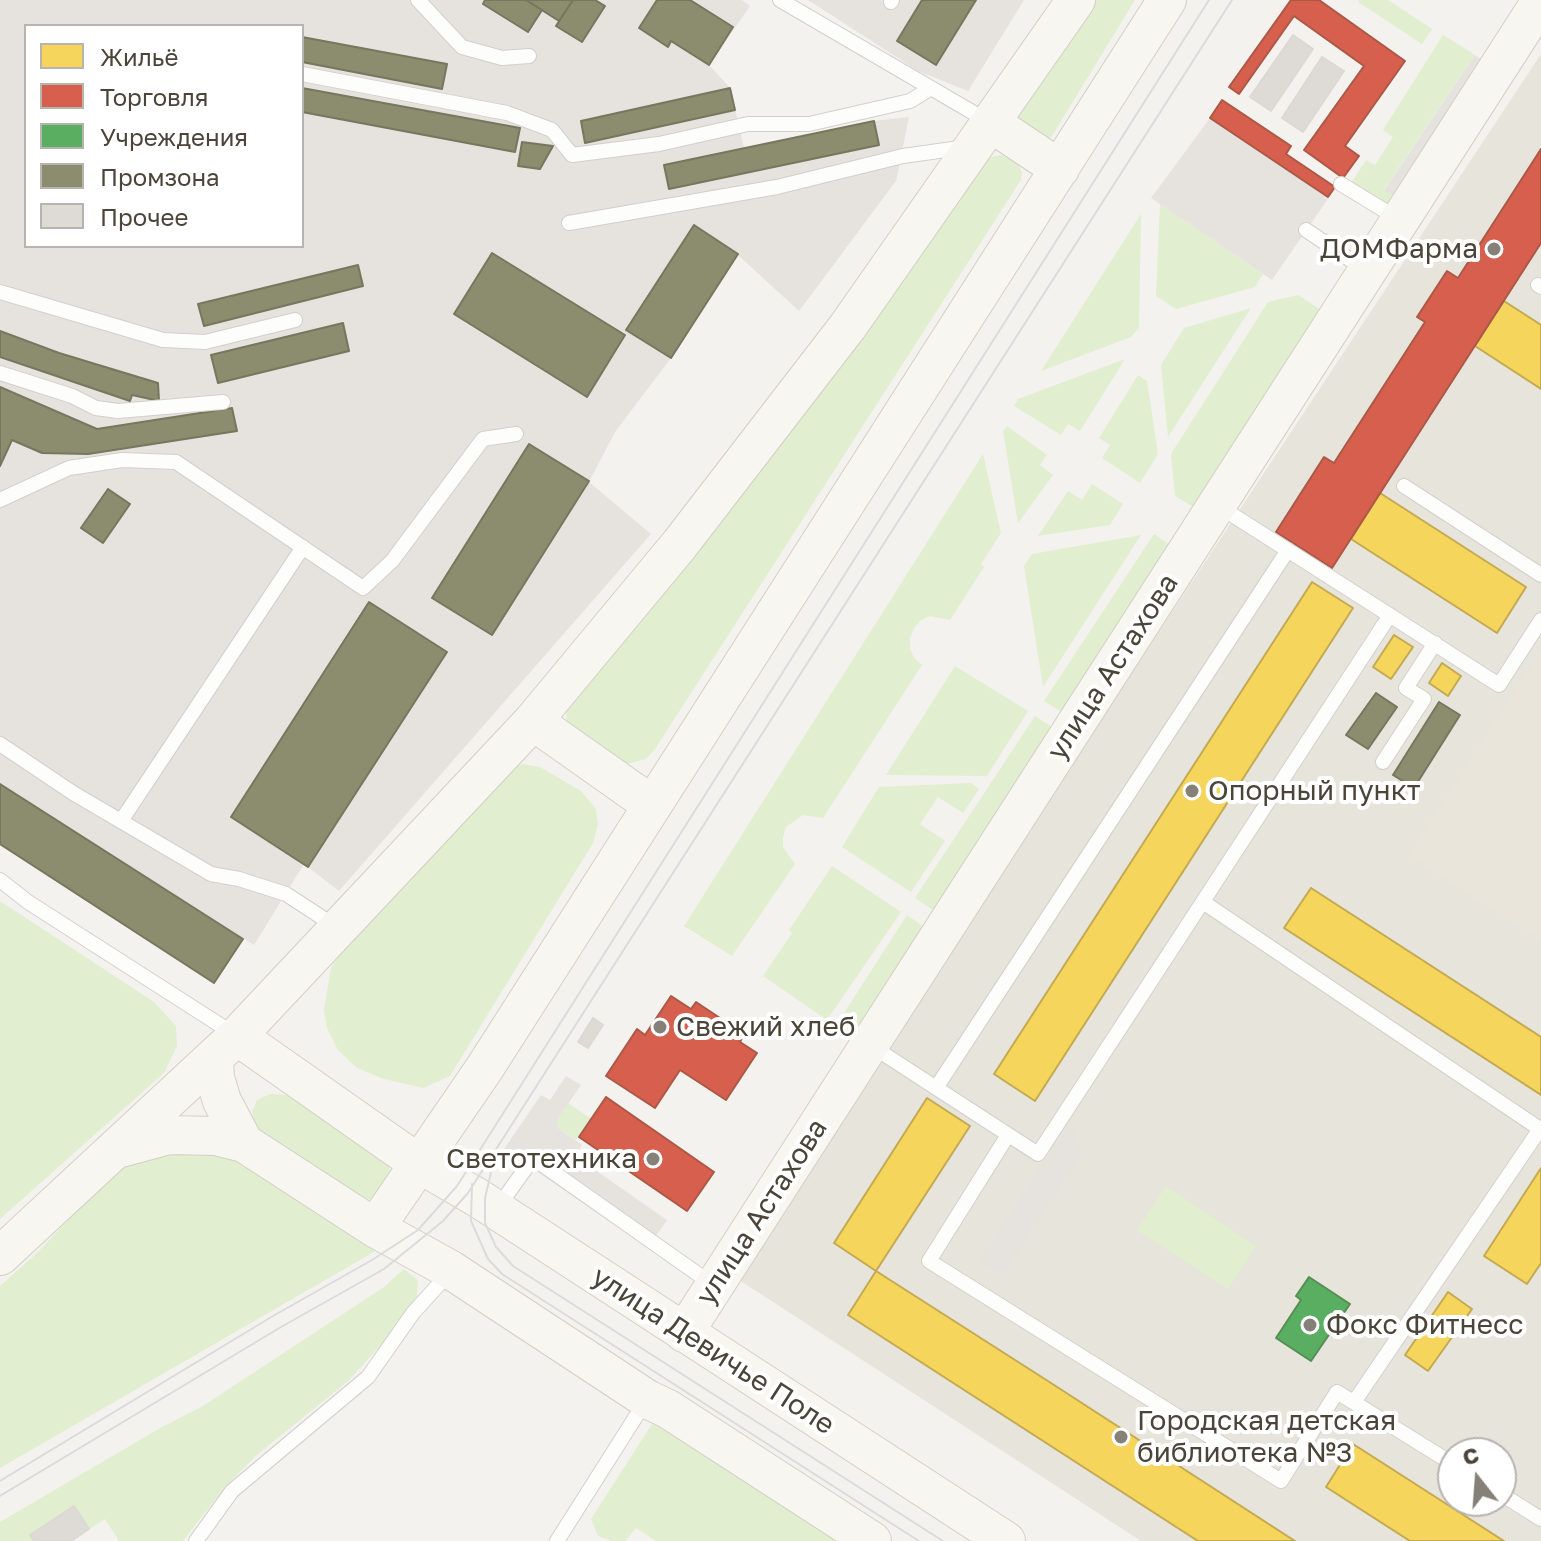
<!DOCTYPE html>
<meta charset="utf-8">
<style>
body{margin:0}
#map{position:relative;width:1541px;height:1541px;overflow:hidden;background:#f4f2ee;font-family:"Golos Text",sans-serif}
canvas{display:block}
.legend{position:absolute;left:24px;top:24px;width:280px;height:224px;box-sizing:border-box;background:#fff;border:2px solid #b7b4b0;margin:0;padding:10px 14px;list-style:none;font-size:24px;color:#4b4439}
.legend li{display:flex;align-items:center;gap:16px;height:40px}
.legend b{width:40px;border:2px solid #b7b4b0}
.north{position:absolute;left:1437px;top:1437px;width:80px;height:80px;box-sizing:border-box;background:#fff;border:2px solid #b7b4b0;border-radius:50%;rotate:343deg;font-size:22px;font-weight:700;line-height:32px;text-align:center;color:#4b4439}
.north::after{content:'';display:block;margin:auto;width:28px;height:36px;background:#868178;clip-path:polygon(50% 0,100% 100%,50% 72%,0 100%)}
</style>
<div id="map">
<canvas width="1541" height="1541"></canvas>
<ul class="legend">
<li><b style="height:22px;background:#f6d55c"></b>Жильё</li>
<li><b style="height:22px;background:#d6604d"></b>Торговля</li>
<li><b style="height:22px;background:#5aae61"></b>Учреждения</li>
<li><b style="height:22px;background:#8c8c6e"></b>Промзона</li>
<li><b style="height:22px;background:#dedbd6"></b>Прочее</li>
</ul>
<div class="north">С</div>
</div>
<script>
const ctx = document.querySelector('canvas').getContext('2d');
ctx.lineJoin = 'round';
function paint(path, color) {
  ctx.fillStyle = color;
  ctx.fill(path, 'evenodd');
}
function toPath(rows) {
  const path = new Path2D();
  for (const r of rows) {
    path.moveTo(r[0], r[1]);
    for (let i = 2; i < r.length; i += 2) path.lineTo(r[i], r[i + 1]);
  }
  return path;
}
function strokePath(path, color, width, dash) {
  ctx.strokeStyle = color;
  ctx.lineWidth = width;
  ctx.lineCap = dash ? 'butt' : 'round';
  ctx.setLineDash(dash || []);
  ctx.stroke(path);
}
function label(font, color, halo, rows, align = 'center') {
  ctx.font = font + ' "Golos Text",sans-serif';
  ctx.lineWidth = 8;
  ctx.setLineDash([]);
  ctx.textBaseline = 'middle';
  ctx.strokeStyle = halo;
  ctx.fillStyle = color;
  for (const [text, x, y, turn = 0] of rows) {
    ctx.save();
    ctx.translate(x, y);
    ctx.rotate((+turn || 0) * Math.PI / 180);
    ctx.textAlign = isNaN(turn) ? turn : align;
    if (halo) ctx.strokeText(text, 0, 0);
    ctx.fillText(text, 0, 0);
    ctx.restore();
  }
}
const residential = toPath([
 [1541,54,1541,1541,1141,1541,733,1276],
 [1453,1453,1501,1453,1501,1501,1453,1501]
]);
const industrial = toPath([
 [0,0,742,0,750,6,709,65,730,88,744,148,874,121,909,117,896,181,799,311,738,255,671,358,615,432,589,482,651,534,339,891,304,864,254,945,0,784],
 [26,26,302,26,302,246,26,246],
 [808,0,1024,0,968,91,918,71]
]);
const education = toPath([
 [1541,651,1541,940,1409,855]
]);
const green = toPath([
 [1091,0,1135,0,1052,136,1043,142,1018,125,1019,112],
 [1359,0,1388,0,1432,29,1422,44,1358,2],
 [1443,35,1475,55,1384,189,1398,199,1387,208,1351,183,1366,160,1375,165,1393,137,1383,130],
 [1001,155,1017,163,1022,172,1021,180,655,749,646,759,623,765,567,724,566,710,984,159],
 [1160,204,1263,274,1255,287,1176,309,1156,296],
 [1141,214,1139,328,1131,337,1041,371],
 [1298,295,1324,312,1198,510,1175,496,1171,454,1268,302],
 [1251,308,1168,437,1161,365,1184,328],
 [1125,359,1080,431,1068,424,1061,435,1014,406,1018,399],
 [1138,375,1147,381,1158,454,1140,483,1102,458,1110,445,1099,438],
 [1007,426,1047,455,1040,465,1053,475,1018,523,1003,431],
 [983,454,1001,533,981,564,984,567,950,620,930,616,921,620,914,628,910,638,910,648,914,658,922,665,823,818,803,815,786,827,783,837,783,847,795,864,732,956,684,926],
 [1092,484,1123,504,1110,525,1038,536,1068,491,1082,500],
 [1154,534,1173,547,1063,713,1044,701],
 [1141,535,1043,687,1024,566,1032,554],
 [955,666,1028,711,987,776,886,775],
 [1035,716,1056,730,936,912,915,898],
 [523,764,540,767,581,791,596,809,598,824,593,843,450,1076,423,1088,384,1079,357,1068,338,1050,327,1028,324,1010,331,968,347,944,504,770],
 [971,783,979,789,963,813,938,797,920,824,945,841,911,892,842,847,879,787],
 [832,866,901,912,827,1020,763,976,792,933,789,930],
 [0,901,154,1002,176,1026,177,1046,164,1073,0,1219],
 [907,915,927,929,855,1040,835,1027],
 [270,1094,287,1095,305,1105,386,1161,390,1170,389,1180,375,1198,365,1200,264,1142,255,1126,252,1112,257,1100],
 [568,1103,591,1119,576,1140,558,1128,557,1120],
 [196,1144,246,1164,379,1249,0,1468,0,1286,37,1253,116,1168],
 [1166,1186,1256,1246,1228,1289,1137,1230],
 [404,1269,418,1280,417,1297,382,1344,347,1382,258,1454,225,1487,183,1541,119,1541,105,1519,71,1541,0,1541,0,1522,162,1427,203,1406,384,1287],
 [652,1424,679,1430,852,1541,656,1541,636,1528,625,1541,611,1541,598,1536,591,1519]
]);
const parking = toPath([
 [1475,55,1489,65,1398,199,1384,190],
 [1210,118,1328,196,1332,193,1272,280,1151,198],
 [566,1076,581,1085,557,1120,558,1128,582,1145,575,1156,667,1220,648,1248,504,1149,541,1095,550,1100],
 [1070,1122,1082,1154,1002,1275,980,1261]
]);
const homes = toPath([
 [1504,301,1541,325,1541,389,1475,346,1504,301],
 [1380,493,1526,587,1497,633,1351,539,1380,493],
 [1312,582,1353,608,1035,1101,994,1074,1312,582],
 [1394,635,1413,647,1391,679,1373,667,1394,635],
 [1442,663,1461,676,1448,696,1429,683,1442,663],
 [1311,888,1541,1037,1541,1095,1284,928,1311,888],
 [927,1098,970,1126,876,1271,834,1243,927,1098],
 [1541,1168,1541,1263,1527,1284,1484,1256,1541,1168],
 [876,1271,1051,1383,1295,1541,1198,1541,848,1315,876,1271],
 [1448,1292,1472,1309,1428,1371,1405,1355,1448,1292],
 [1353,1444,1392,1469,1504,1541,1410,1541,1326,1487,1353,1444]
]);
const shops = toPath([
 [1291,0,1319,0,1405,61,1345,146,1359,156,1343,178,1304,150,1364,66,1294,16,1239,94,1229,87,1291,0],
 [1222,100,1291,146,1286,154,1335,187,1328,197,1210,118,1222,100],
 [1541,149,1541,243,1332,568,1276,532,1324,457,1334,463,1425,322,1417,317,1447,271,1458,278,1541,149],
 [671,996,691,1009,696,1002,744,1034,740,1042,757,1053,726,1100,680,1070,655,1108,606,1076,637,1029,645,1035,671,996],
 [606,1097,714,1172,687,1211,579,1137,606,1097]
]);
const public = toPath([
 [1309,1277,1350,1304,1311,1361,1276,1338,1301,1300,1296,1296,1309,1277]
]);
const industry = toPath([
 [485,0,526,0,542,10,528,32,483,4,485,0],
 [526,0,573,0,559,21,526,0],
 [573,0,595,0,605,6,582,42,556,26,573,0],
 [657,0,690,0,733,27,709,65,671,41,668,47,639,28,657,0],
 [922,0,976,0,936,65,897,41,922,0],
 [302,37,447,64,442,89,302,62,302,37],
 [302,88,520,128,515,152,302,112,302,88],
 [730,88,735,110,585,143,581,121,730,88],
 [874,121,879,145,669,189,664,165,874,121],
 [522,142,553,146,540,169,518,166,522,142],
 [694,225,738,254,671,358,626,330,694,225],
 [492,253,625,335,587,397,454,314,492,253],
 [358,265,363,286,204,326,198,304,358,265],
 [343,323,349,351,218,383,211,355,343,323],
 [0,331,59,353,158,383,159,401,132,395,130,401,0,357,0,331],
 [0,387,97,429,232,408,237,431,88,454,42,453,12,440,0,466,0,387],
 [529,444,589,481,492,635,432,598,529,444],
 [108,489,130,504,103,543,81,528,108,489],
 [369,602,447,652,308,867,231,817,369,602],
 [1376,693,1397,707,1368,749,1346,735,1376,693],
 [1439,702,1460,715,1414,788,1393,775,1439,702],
 [0,784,243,939,214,983,0,844,0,784]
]);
const building = toPath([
 [1293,35,1313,49,1271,111,1250,97,1293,35],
 [1322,57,1344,71,1303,132,1282,118,1322,57],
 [593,1018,603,1025,588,1048,578,1042,593,1018],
 [74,1506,89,1529,71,1541,34,1541,30,1535,74,1506]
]);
const lane = toPath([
 [418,0,462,47,502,58,529,56],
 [780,0,991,123],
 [891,2,892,0],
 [302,74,507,113,552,130,572,155,659,144,748,124,809,124,910,101,931,88],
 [1341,184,1400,220],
 [569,223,777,187,903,156,967,147],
 [1306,230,1367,271],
 [1538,285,1541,287],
 [0,292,163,340,205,342,295,320],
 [0,373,72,396,96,408,118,411,223,402],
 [1404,486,1541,575],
 [0,500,69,468,122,460,176,462,363,588,392,561,483,439,516,434],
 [1217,505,1499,685,1541,620],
 [0,744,73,793,211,874,239,879,286,894,338,928],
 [1383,762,1424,699,1406,688,1435,643],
 [121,821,303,547],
 [0,880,28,902,234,1034],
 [1203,902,1540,1129,1354,1402],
 [870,1045,1038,1154,1390,615],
 [936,1088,1288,550],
 [1008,1135,929,1261,1281,1481,1337,1392,1453,1464],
 [496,1210,533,1158,712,1284],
 [1501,1494,1541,1519],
 [196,1541,232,1491,368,1377,413,1313,451,1271],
 [557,1541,647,1399]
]);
const secondary = toPath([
 [991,123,1060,169],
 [533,721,652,805],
 [237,1036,418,1163,478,1198,1006,1541],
 [214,1058,215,1078,222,1101,244,1143],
 [121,1148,169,1135,216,1136,244,1143,375,1228,451,1270,647,1399,668,1409,872,1541],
 [375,1228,484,1069,1167,0],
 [0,1256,237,1036,533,721,680,544,848,326,1076,0],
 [684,1333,1541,1]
]);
const tram = toPath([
 [493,1164,485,1198,485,1223,496,1247,513,1266,943,1541],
 [472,1184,471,1221,488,1259,502,1274,919,1541],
 [0,1481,273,1316,372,1260,418,1230,457,1186,1209,0],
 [0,1496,281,1327,384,1269,443,1221,468,1193,1232,0]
]);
const markers = [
 [1494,249,8,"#868178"],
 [1192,791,8,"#868178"],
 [660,1027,8,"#868178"],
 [653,1159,8,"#868178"],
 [1310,1325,8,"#868178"],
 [1121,1437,8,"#868178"]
];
const poiNames = [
 ["ДОМФарма",1478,249,"right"],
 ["Опорный пункт",1208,791],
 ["Свежий хлеб",676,1027],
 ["Светотехника",637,1159,"right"],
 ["Фокс Фитнесс",1326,1325],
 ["Городская детская",1137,1421],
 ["библиотека №3",1137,1453]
];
const streetNames = [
 ["улица Астахова",1113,667,-57],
 ["улица Астахова",762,1212,-57],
 ["улица Девичье Поле",713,1351,33]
];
paint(residential, '#e7e4dc');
paint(industrial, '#e6e2de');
paint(education, '#eae5da');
paint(green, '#e1eecf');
paint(parking, '#e6e3df');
paint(homes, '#f6d55c');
strokePath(homes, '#c3aa52', 2);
paint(shops, '#d6604d');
strokePath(shops, '#ac5847', 2);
paint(public, '#5aae61');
strokePath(public, '#568e55', 2);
paint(industry, '#8c8c6e');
strokePath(industry, '#78765e', 2);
paint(building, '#dedbd6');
strokePath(building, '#dcd9d4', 2);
strokePath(lane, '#d2d0cb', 16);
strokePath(secondary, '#d3cfc5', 40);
strokePath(lane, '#fdfdfc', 14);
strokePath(secondary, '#f7f6f1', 38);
strokePath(tram, '#dbdbda', 2);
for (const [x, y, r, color] of markers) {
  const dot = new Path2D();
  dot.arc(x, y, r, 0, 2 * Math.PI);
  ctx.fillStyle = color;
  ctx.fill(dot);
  strokePath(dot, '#fff', 3);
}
label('28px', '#4b4439', '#fff', poiNames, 'left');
label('28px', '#4b4439', '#fff', streetNames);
</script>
